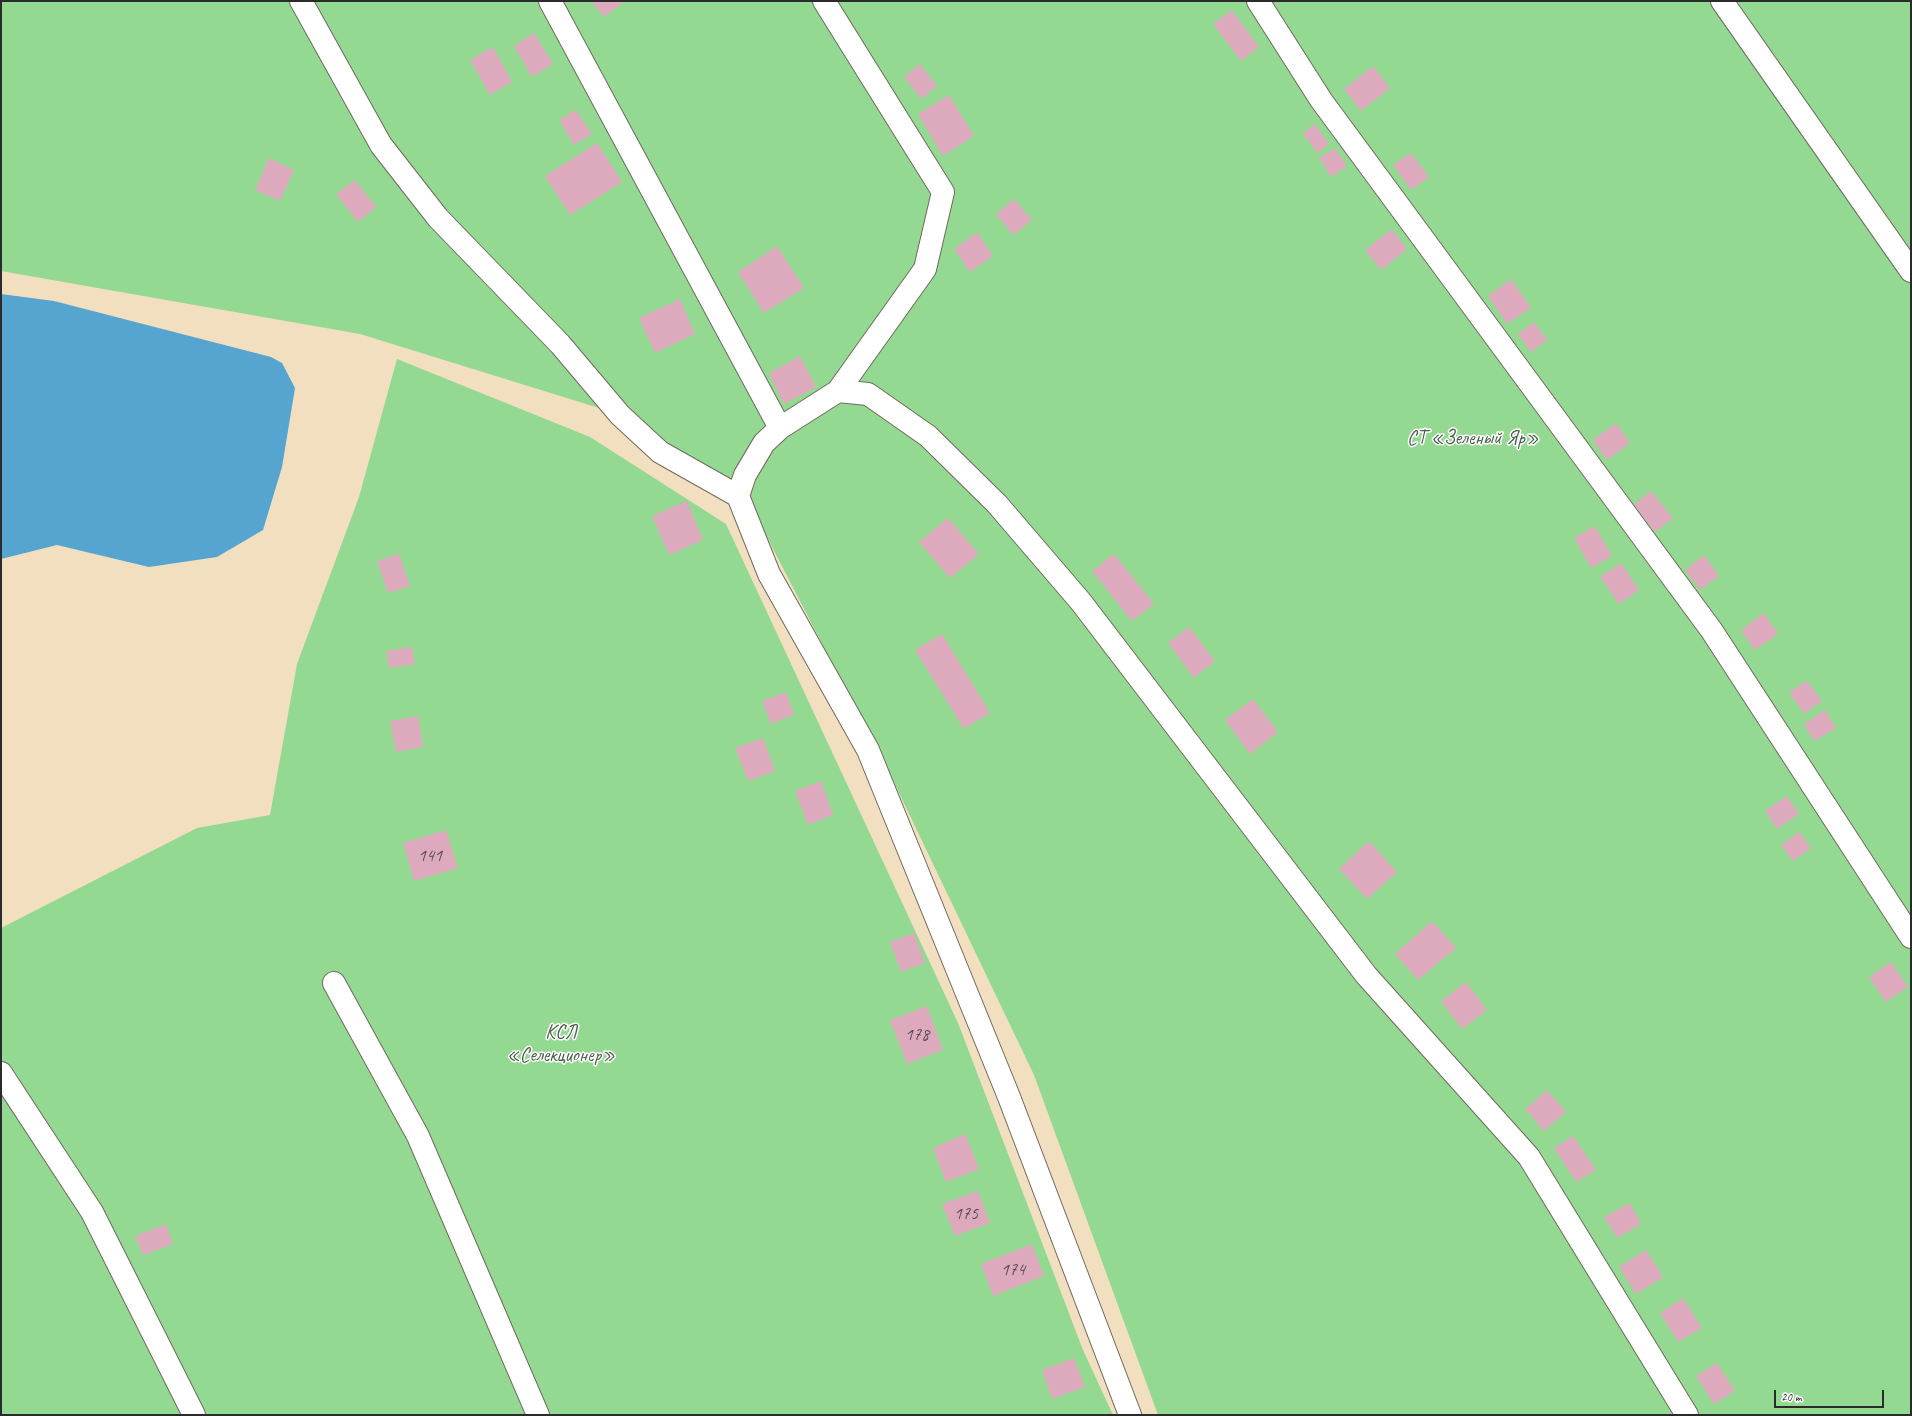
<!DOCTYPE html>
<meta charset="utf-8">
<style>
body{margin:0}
#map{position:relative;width:1912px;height:1416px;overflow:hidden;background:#f1dfc0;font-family:Caveat,sans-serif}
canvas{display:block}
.frame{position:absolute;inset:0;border:2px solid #2b2b2b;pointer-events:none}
.scale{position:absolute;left:1774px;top:1390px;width:110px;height:18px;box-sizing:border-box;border:2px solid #2b2b2b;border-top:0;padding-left:5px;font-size:12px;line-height:14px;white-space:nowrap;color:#2b2b2b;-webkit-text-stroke:3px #fff;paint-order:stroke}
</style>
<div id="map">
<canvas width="1912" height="1416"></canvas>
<div class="frame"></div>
<div class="scale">20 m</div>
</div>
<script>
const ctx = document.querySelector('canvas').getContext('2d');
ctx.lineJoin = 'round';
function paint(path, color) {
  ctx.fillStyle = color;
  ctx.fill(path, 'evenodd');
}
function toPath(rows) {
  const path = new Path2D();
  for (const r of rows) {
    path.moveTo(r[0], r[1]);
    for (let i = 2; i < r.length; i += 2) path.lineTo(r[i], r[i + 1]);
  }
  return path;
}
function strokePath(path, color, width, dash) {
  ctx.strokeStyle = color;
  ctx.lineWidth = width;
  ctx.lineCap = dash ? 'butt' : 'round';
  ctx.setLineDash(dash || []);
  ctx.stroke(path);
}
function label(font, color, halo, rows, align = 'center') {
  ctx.font = font + ' Caveat,sans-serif';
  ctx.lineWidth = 3;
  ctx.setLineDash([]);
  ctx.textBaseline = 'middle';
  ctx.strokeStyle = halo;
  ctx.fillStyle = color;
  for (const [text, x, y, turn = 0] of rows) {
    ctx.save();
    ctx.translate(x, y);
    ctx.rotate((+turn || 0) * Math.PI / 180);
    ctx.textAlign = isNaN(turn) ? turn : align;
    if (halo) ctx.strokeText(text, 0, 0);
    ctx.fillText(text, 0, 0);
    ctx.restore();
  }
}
const green = toPath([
 [1,1,1911,1,1911,1415,1158,1415,1034,1075,901,797,752,508,599,408,360,334,1,271],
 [397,359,590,437,726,524,958,1023,1083,1350,1113,1415,1,1415,1,928,197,828,270,815,297,664,359,497]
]);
const water = toPath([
 [1,294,54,301,271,357,282,363,295,388,282,467,263,530,217,557,149,567,57,545,1,559]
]);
const building = toPath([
 [591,1,625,1,604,17],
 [1232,10,1259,47,1241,61,1213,24],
 [534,33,553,64,532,77,514,46],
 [493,47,512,82,490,95,470,60],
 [920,64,937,86,921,99,904,77],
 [1373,66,1390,88,1361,111,1344,89],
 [949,95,974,136,943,156,918,114],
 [576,110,592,134,574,145,559,120],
 [1315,124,1329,144,1317,153,1303,133],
 [597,143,622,182,570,215,545,176],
 [1335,148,1347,166,1331,177,1319,158],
 [1411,153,1429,177,1411,190,1393,165],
 [269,158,294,170,280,201,255,190],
 [355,180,376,207,358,222,336,194],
 [1014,199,1032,220,1013,235,996,214],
 [1392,229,1407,249,1381,270,1365,250],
 [977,232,993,256,970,272,954,249],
 [777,246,804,288,764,313,738,272],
 [1511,279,1531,308,1507,324,1488,296],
 [680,299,695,334,655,353,639,318],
 [1534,322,1547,340,1531,352,1518,334],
 [800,356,816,387,784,404,769,373],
 [1616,423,1630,443,1607,460,1593,440],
 [1651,491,1673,518,1655,532,1633,505],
 [687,501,703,540,669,555,652,516],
 [948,518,979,554,950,578,919,542],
 [1595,526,1612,556,1591,568,1574,538],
 [399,554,410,586,388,593,377,561],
 [1114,554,1154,604,1132,621,1092,571],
 [1704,555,1719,576,1700,590,1685,570],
 [1621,563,1639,590,1619,604,1600,577],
 [1764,613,1778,634,1755,650,1741,630],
 [1189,627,1215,661,1194,678,1168,643],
 [942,634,990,713,964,729,915,650],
 [412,647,415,664,389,668,386,651],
 [1807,681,1822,701,1804,714,1789,692],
 [786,692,794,715,771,724,762,701],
 [1253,699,1278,732,1250,754,1225,720],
 [1825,710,1836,728,1814,741,1804,724],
 [418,716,423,747,396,752,390,721],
 [763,738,775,771,748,781,735,748],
 [821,781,833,815,808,825,795,791],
 [1787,796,1799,814,1777,829,1765,811],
 [446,830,458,868,414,881,403,843],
 [1799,832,1811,848,1793,861,1781,845],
 [1369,841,1397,872,1367,899,1339,869],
 [1432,921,1456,948,1418,980,1395,954],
 [914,933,925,963,901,972,890,942],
 [1891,962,1908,987,1886,1002,1869,977],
 [1466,982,1487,1010,1462,1029,1441,1001],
 [927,1006,943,1050,907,1064,890,1020],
 [1547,1090,1566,1112,1544,1131,1525,1109],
 [965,1134,979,1169,946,1182,933,1148],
 [1573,1136,1596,1170,1576,1182,1554,1148],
 [978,1191,990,1223,955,1236,942,1204],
 [1630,1203,1641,1224,1617,1238,1604,1217],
 [166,1224,173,1244,143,1255,135,1236],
 [1032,1244,1044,1276,993,1296,981,1264],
 [1646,1250,1663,1277,1636,1294,1619,1267],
 [1683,1298,1702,1328,1678,1342,1660,1313],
 [1074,1358,1085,1387,1052,1399,1042,1370],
 [1717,1363,1735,1391,1714,1404,1696,1376]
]);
const street = toPath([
 [301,1,381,145,438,218,560,344,620,415,660,452,738,496],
 [550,1,780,428],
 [824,1,943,192,925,269,838,391],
 [1258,1,1321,100,1712,631,1911,937],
 [1722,1,1911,271],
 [334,983,418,1136,538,1415],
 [1,1073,92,1212,194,1415],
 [1130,1415,1009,1097,868,750,769,574,738,496,745,475,764,443,780,428,838,391,868,394,928,436,997,504,1081,602,1366,975,1529,1157,1687,1415]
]);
const numberNames = [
 ["141",430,856],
 ["178",917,1035],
 ["175",966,1214],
 ["174",1013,1270]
];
const parkNames = [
 ["СТ «Зеленый Яр»",1473,439],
 ["КСЛ",561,1033],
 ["«Селекционер»",561,1056]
];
paint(green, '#94d992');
paint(water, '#56a5d0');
paint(building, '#ddaabd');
strokePath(street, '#706a5f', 24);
strokePath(street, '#fff', 22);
label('18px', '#584b50', null, numberNames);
label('20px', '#4a5f4a', '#fff', parkNames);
</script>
